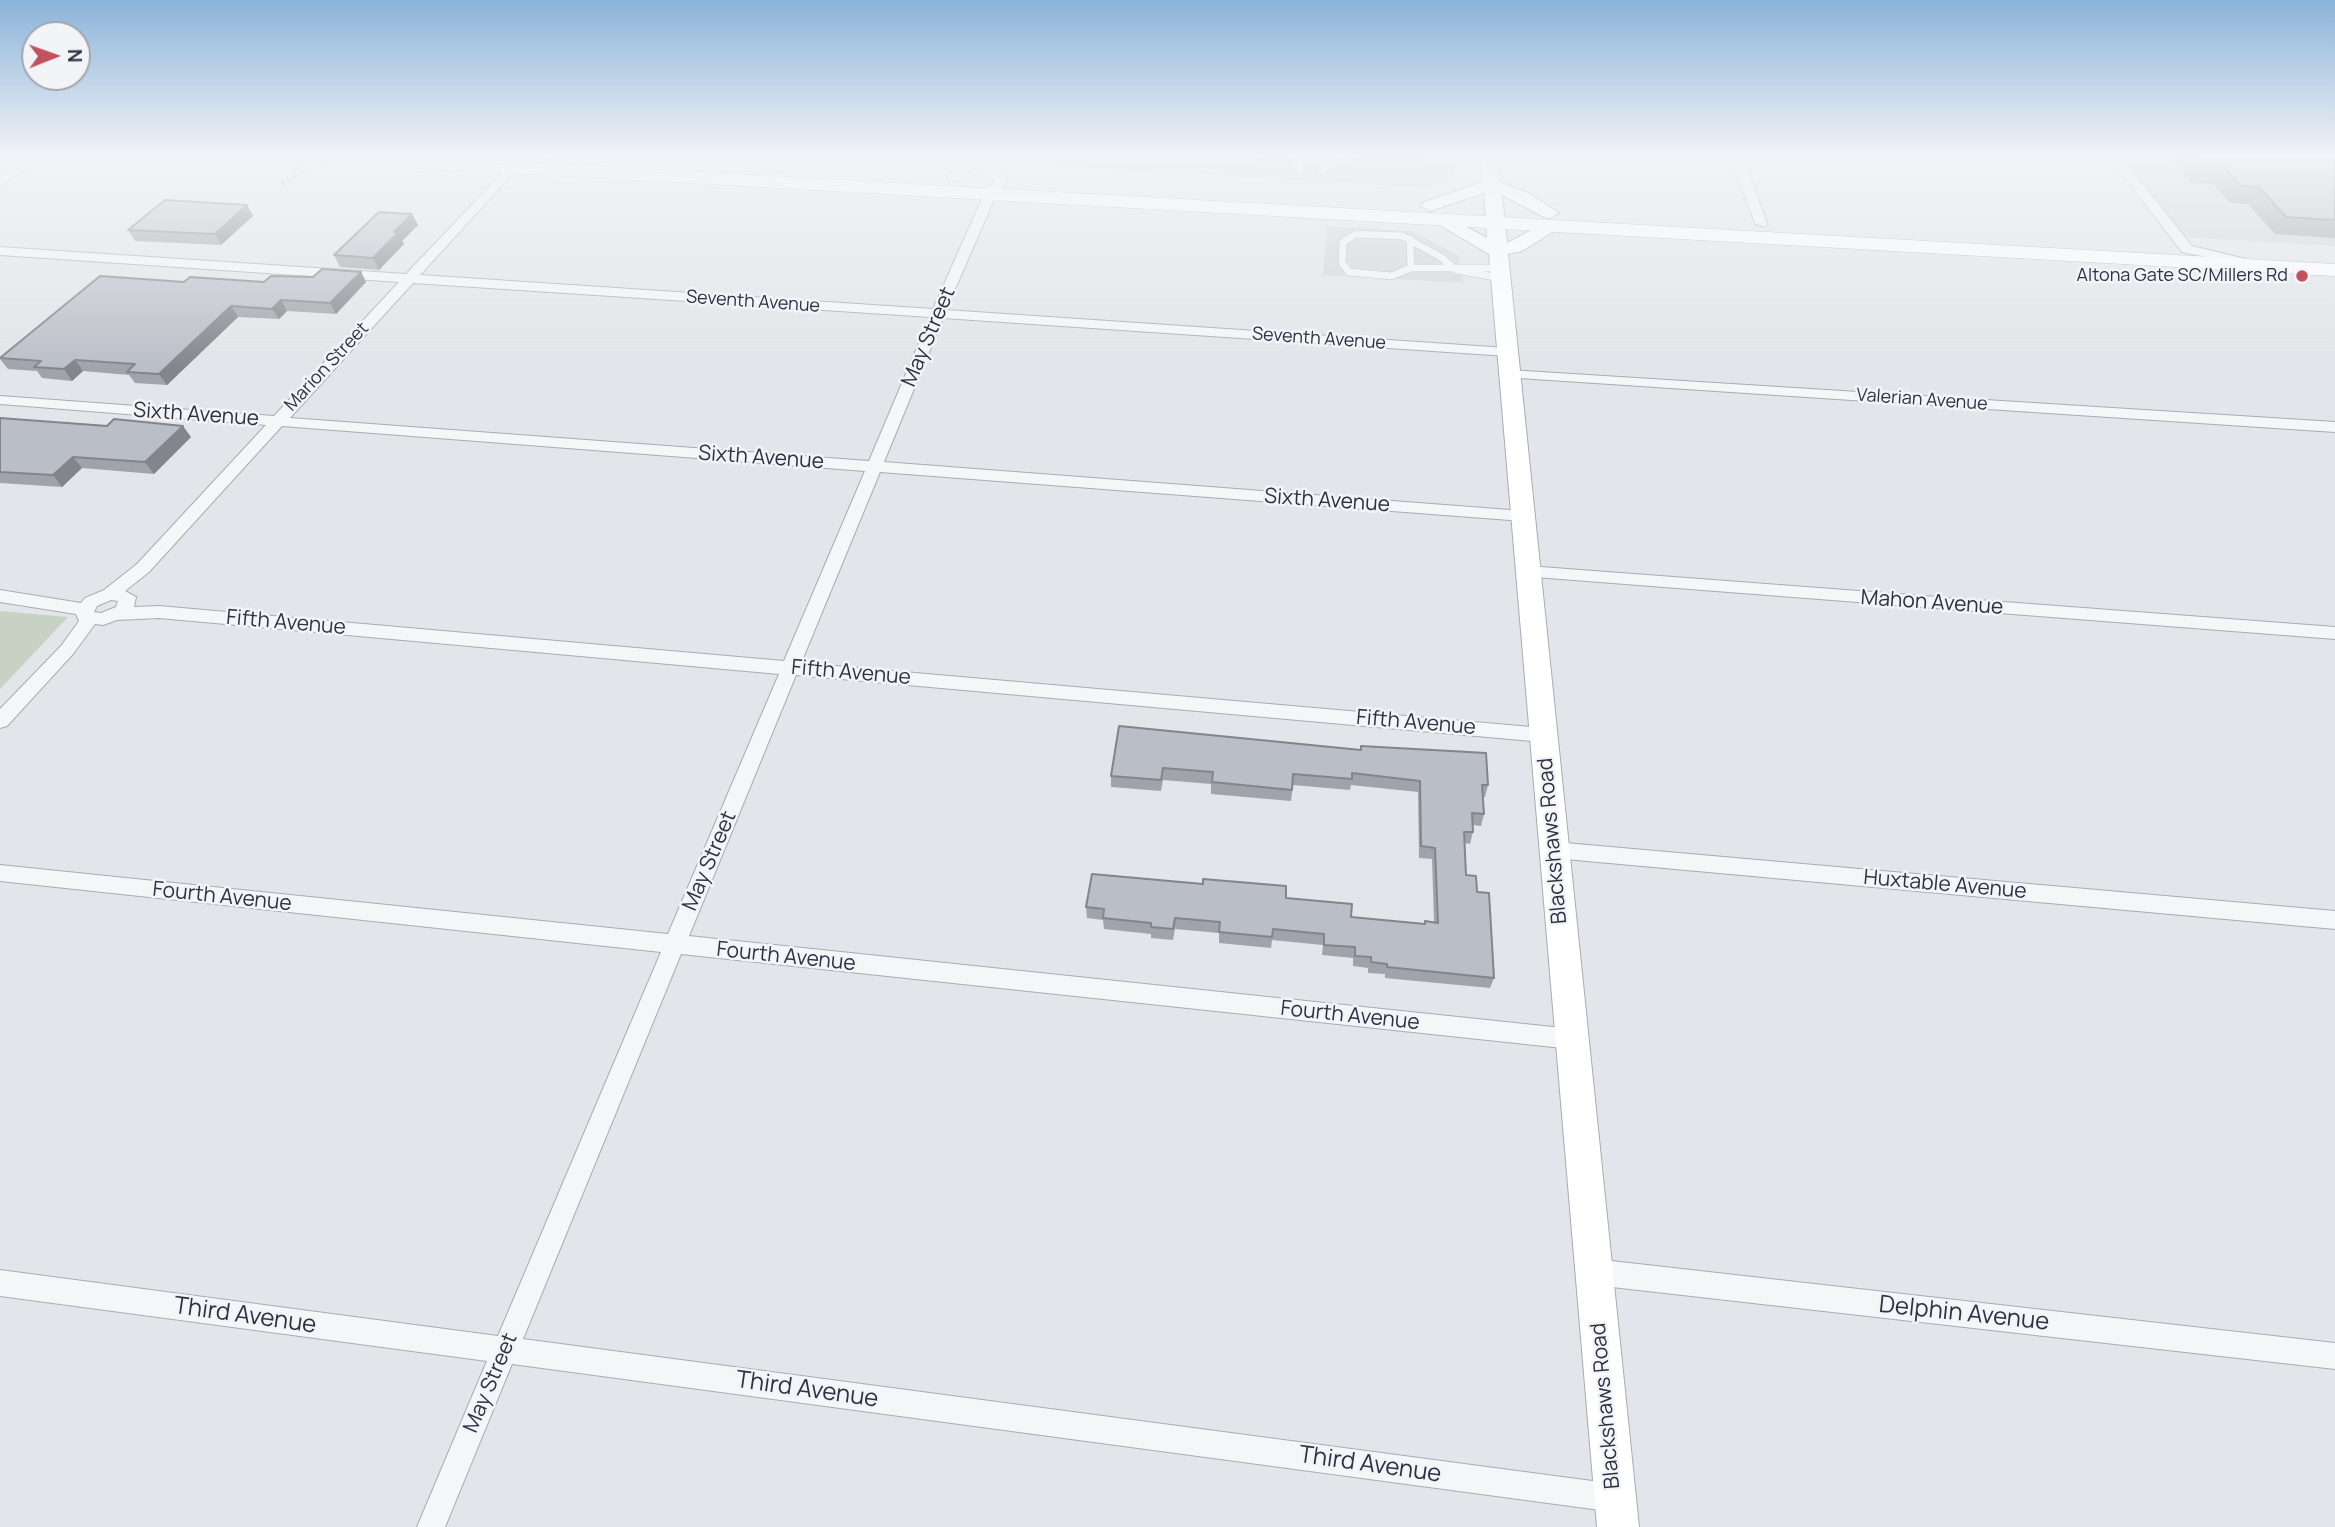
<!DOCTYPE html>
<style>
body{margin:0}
#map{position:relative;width:2335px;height:1527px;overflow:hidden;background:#e2e5e9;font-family:Manrope,sans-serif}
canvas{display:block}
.north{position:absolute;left:21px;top:21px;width:70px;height:70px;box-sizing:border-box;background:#f2f4f7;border:2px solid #a3a6ae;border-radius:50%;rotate:89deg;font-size:19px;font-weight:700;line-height:28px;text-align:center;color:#2c3240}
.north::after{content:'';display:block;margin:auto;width:24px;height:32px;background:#c2535e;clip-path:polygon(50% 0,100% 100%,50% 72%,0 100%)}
</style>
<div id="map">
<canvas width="2335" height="1527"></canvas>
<div class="north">N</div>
</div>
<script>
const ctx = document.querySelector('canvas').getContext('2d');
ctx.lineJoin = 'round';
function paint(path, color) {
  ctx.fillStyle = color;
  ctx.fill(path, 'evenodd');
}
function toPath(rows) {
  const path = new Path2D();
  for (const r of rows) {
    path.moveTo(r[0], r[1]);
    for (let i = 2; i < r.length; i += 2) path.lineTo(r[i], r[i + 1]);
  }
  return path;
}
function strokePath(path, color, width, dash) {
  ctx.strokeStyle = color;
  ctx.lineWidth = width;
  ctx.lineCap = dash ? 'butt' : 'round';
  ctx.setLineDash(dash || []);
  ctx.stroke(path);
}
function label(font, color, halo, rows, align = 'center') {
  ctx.font = font + ' Manrope,sans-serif';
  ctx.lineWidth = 5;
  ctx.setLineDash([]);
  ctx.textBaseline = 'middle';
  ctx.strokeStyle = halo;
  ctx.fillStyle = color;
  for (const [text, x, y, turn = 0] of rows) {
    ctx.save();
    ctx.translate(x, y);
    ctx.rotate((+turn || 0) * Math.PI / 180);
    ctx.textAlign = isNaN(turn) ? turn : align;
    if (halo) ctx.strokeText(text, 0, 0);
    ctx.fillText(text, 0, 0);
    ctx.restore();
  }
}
const built = toPath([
 [1053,156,1455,156,1455,175,1427,188,1050,165],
 [2122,156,2335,156,2335,246,2182,237],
 [1327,226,1413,231,1459,256,1463,283,1323,275]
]);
const green = toPath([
 [0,611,68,617,0,689]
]);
const path = toPath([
 [299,167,280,184,287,184,306,167]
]);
const lane = toPath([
 [1300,170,1302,156],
 [1322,171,1335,156],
 [1410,239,1411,268,1498,268],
 [1411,268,1391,276,1349,272,1342,263,1343,242,1356,234,1402,236,1441,257,1456,270,1500,278]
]);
const street = toPath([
 [31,156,44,156,0,186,0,177,31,156],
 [542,156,555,156,549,160,542,156],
 [972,156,984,156,1008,181,996,195,946,310,1507,348,1514,352,1507,356,943,318,884,462,1523,511,1531,516,1523,521,880,472,801,663,1543,728,1552,735,1543,742,796,675,689,936,1572,1029,1580,1032,1583,1039,1580,1046,1572,1049,681,954,523,1339,1615,1484,1625,1488,1629,1498,1625,1508,1615,1512,512,1364,445,1527,417,1527,487,1361,0,1296,0,1270,498,1336,661,952,0,881,0,865,668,934,779,674,159,618,117,620,103,625,95,624,73,654,7,726,0,728,0,709,61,646,79,621,76,614,0,602,0,590,81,603,85,598,104,590,137,564,266,425,0,404,0,396,274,416,399,282,0,255,0,247,406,274,512,163,518,167,516,170,420,275,933,309,984,194,995,181,978,166,956,181,948,181,948,175,972,156],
 [413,283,930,317,869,461,290,418,413,283],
 [282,426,865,471,784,661,159,606,134,607,136,597,125,591,149,572,282,426],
 [111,600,118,601,116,607,101,613,94,612,97,606,111,600],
 [1731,156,1743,156,1767,224,1765,227,1755,224,1731,156],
 [2108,156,2120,156,2192,246,2246,259,2246,265,2182,252,2108,156],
 [1509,370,2335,422,2335,432,1504,377,1504,371,1509,370],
 [1528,566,2335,627,2335,639,1522,576,1520,572,1522,568,1528,566],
 [1554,842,2335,911,2335,929,1554,858,1547,856,1544,850,1547,844,1554,842],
 [1594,1259,2335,1343,2335,1369,1594,1285,1585,1281,1581,1272,1585,1263,1594,1259]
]);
const secondary = toPath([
 [1480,156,1497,156,1500,182,1528,193,1559,213,1550,218,1544,217,1502,195,1507,243,1547,222,1559,222,1562,226,1522,251,1508,254,1639,1527,1597,1527,1489,254,1431,220,1434,216,1446,216,1487,238,1484,193,1430,211,1421,206,1424,202,1483,182,1480,156]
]);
const primary = toPath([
 [308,156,416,156,2335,264,2335,276,318,162,308,156]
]);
const wall = toPath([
 [1260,156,1290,156,1289,164,1260,162],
 [1355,156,1424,156,1423,164,1355,161],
 [2170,156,2335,156,2335,238,2275,234,2248,204,2230,203,2213,184,2192,183],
 [247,205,253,216,221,245,135,241,128,230],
 [412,214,418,225,402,241,404,244,379,270,340,267,334,255],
 [361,272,366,282,336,314,287,311,279,319,238,317,167,385,135,383,129,375,83,371,72,381,42,378,37,371,8,369,0,359,184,282,264,282],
 [0,418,191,437,154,474,82,468,62,487,0,483],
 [1119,726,1488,785,1485,797,1483,797,1484,814,1481,826,1473,825,1473,832,1470,844,1465,843,1466,875,1477,892,1494,978,1490,988,1385,978,1385,974,1368,973,1368,968,1353,966,1353,958,1322,955,1323,945,1272,940,1271,948,1219,943,1219,933,1175,929,1173,940,1151,938,1151,934,1104,929,1103,920,1087,918,1086,907,1286,898,1351,917,1425,924,1425,921,1434,922,1432,859,1419,858,1418,792,1351,785,1350,790,1293,785,1291,801,1211,794,1211,784,1163,780,1161,791,1111,787,1111,776]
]);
const shadedWall = toPath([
 [247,205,253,216,221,245,215,234],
 [412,214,418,225,402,241,404,244,379,270,373,258,394,232],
 [361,272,366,282,336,314,330,303],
 [281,300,287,311,279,319,272,309],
 [231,306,238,317,167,385,159,374],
 [75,360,83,371,72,381,64,369],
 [183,426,191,437,154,474,145,462],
 [73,457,82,468,62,487,53,475]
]);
const building = toPath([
 [2194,156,2335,156,2335,220,2286,217,2259,187,2241,186,2224,167,2202,166,2194,156],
 [165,200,247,205,215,234,128,230,165,200],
 [379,212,412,214,394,232,398,233,373,258,334,255,379,212],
 [322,269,361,272,330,303,281,300,272,309,231,306,159,374,127,372,135,364,75,360,64,369,34,367,41,361,0,358,100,276,184,282,190,277,264,282,271,276,313,277,322,269],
 [0,418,107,426,114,419,183,426,145,462,73,457,53,475,0,472,0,418],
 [1119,726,1361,750,1361,746,1486,753,1488,785,1482,785,1484,814,1472,813,1473,832,1464,832,1466,875,1476,876,1477,892,1489,893,1494,978,1387,967,1387,964,1371,962,1371,957,1355,956,1355,947,1324,945,1324,934,1273,929,1272,937,1219,932,1220,922,1175,918,1173,929,1151,927,1151,923,1103,918,1104,909,1086,907,1092,874,1203,884,1203,879,1286,886,1286,898,1352,904,1351,917,1425,924,1425,921,1438,923,1435,848,1421,846,1420,781,1352,773,1352,779,1293,774,1292,790,1212,782,1213,772,1163,768,1161,780,1111,776,1119,726]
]);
const markers = [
 [2302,276,7,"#c2535e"]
];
const farPoinames = [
 ["Altona Gate SC/Millers Rd",2288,276]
];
const farStreetnames = [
 ["Seventh Avenue",753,302,4],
 ["Seventh Avenue",1319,339,4],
 ["Marion Street",327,367,-47],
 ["Valerian Avenue",1922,400,4]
];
const streetNames = [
 ["May Street",929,337,-67],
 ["Sixth Avenue",196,415,4],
 ["Sixth Avenue",761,458,4],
 ["Sixth Avenue",1327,501,4],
 ["Mahon Avenue",1932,603,4],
 ["Fifth Avenue",286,623,5],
 ["Fifth Avenue",851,673,5],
 ["Fifth Avenue",1416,723,5],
 ["Blackshaws Road",1553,841,-95],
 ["May Street",710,861,-67],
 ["Huxtable Avenue",1945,885,5],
 ["Fourth Avenue",222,897,6],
 ["Fourth Avenue",786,957,6],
 ["Fourth Avenue",1350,1016,6],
 ["May Street",491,1383,-67],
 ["Blackshaws Road",1606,1406,-95]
];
const nearStreetnames = [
 ["Delphin Avenue",1964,1314,6],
 ["Third Avenue",245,1316,8],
 ["Third Avenue",807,1390,8],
 ["Third Avenue",1370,1465,8]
];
paint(built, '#d1d4db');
paint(green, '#c7d2c4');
strokePath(lane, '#a8acb3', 8);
strokePath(street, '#a8acb3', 2);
strokePath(secondary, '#a8acb3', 2);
strokePath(primary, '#a3a9b4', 1);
strokePath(path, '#bdbfc4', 2.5, [3.5, 3.5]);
strokePath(lane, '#f5f6f8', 7);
paint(street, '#f5f6f8');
paint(secondary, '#fff');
paint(primary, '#fff');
paint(wall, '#a0a3aa');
paint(shadedWall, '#82858b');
paint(building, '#babec6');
strokePath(building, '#82858b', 2);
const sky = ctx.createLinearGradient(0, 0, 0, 370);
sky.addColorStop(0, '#8bb3da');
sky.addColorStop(0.42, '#f2f3f5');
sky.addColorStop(1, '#f2f3f500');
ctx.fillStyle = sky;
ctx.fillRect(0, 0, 2335, 370);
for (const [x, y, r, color] of markers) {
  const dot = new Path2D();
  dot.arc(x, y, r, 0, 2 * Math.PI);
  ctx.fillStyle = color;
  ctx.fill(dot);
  strokePath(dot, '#f2f4f7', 2.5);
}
label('18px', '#2c3240', '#f2f4f7', farPoinames, 'right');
label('18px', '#2c3240', '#f2f4f7', farStreetnames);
label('21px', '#2c3240', '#f2f4f7', streetNames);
label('24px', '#2c3240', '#f2f4f7', nearStreetnames);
</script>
